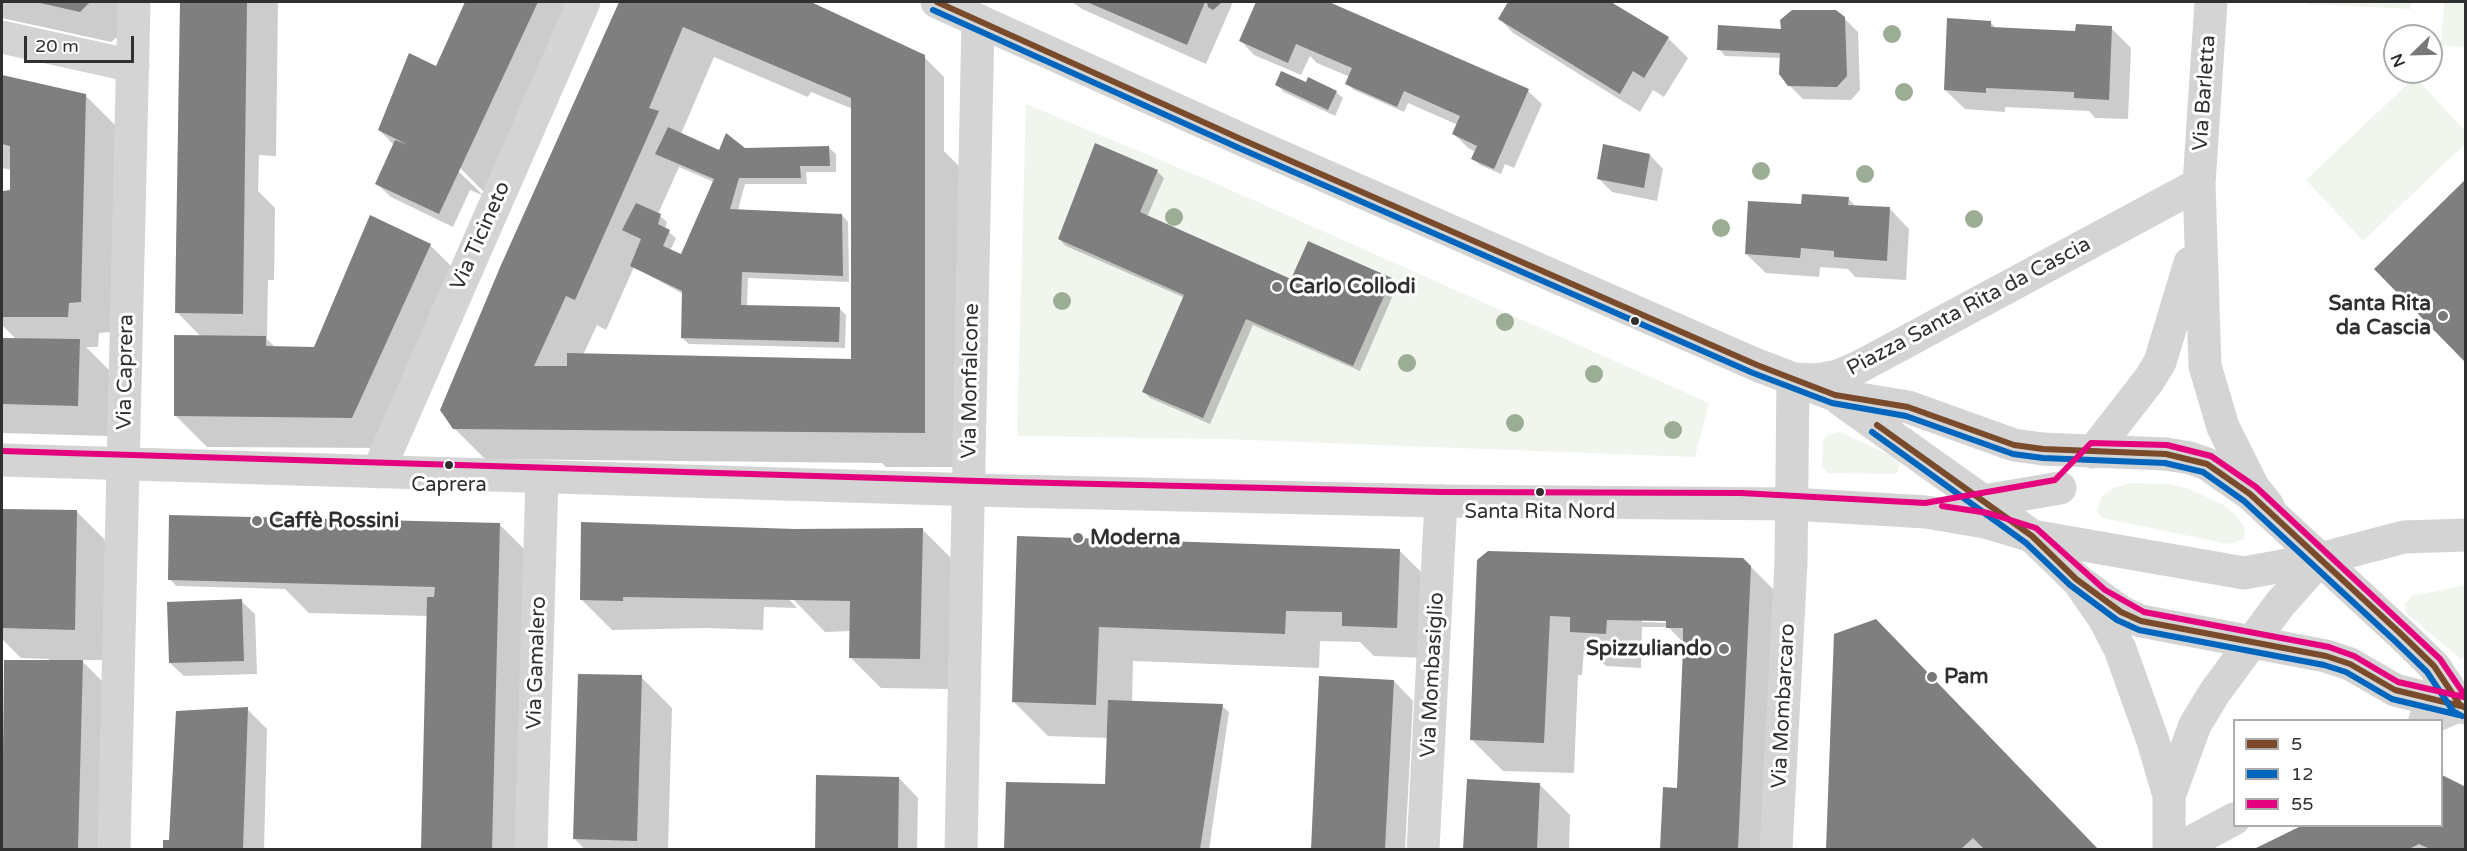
<!DOCTYPE html>
<meta charset="utf-8">
<style>
body{margin:0}
#map{position:relative;width:2467px;height:851px;overflow:hidden;background:#fff;font-family:"Varela Round",sans-serif}
canvas{display:block}
.frame{position:absolute;inset:0;border:3px solid #303030;pointer-events:none}
.legend{position:absolute;left:2233px;top:719px;width:210px;height:108px;box-sizing:border-box;background:#fff;border:2px solid #acacac;margin:0;padding:8px 10px;list-style:none;font-size:18px;color:#303030}
.legend li{display:flex;align-items:center;gap:12px;height:30px}
.legend b{width:30px;border:2px solid #acacac}
.north{position:absolute;left:2383px;top:24px;width:60px;height:60px;box-sizing:border-box;background:#fff;border:2px solid #acacac;border-radius:50%;rotate:247deg;font-size:16px;font-weight:700;line-height:24px;text-align:center;color:#303030}
.north::after{content:'';display:block;margin:auto;width:21px;height:27px;background:#787878;clip-path:polygon(50% 0,100% 100%,50% 72%,0 100%)}
.scale{position:absolute;left:24px;top:36px;width:110px;height:27px;box-sizing:border-box;border:3px solid #303030;border-top:0;padding-left:8px;font-size:18px;line-height:21px;white-space:nowrap;color:#303030;-webkit-text-stroke:4px #fff;paint-order:stroke}
</style>
<div id="map">
<canvas width="2467" height="851"></canvas>
<div class="frame"></div>
<ul class="legend">
<li><b style="height:8px;background:#7a4b2a"></b>5</li>
<li><b style="height:8px;background:#0065bd"></b>12</li>
<li><b style="height:8px;background:#e5007d"></b>55</li>
</ul>
<div class="north">N</div>
<div class="scale">20 m</div>
</div>
<script>
const ctx = document.querySelector('canvas').getContext('2d');
ctx.lineJoin = 'round';
function paint(path, color) {
  ctx.fillStyle = color;
  ctx.fill(path, 'evenodd');
}
function toPath(rows) {
  const path = new Path2D();
  for (const r of rows) {
    path.moveTo(r[0], r[1]);
    for (let i = 2; i < r.length; i += 2) path.lineTo(r[i], r[i + 1]);
  }
  return path;
}
function strokePath(path, color, width, dash) {
  ctx.strokeStyle = color;
  ctx.lineWidth = width;
  ctx.lineCap = dash ? 'butt' : 'round';
  ctx.setLineDash(dash || []);
  ctx.stroke(path);
}
function label(font, color, halo, rows, align = 'center') {
  ctx.font = font + ' "Varela Round",sans-serif';
  ctx.lineWidth = 6;
  ctx.setLineDash([]);
  ctx.textBaseline = 'middle';
  ctx.strokeStyle = halo;
  ctx.fillStyle = color;
  for (const [text, x, y, turn = 0] of rows) {
    ctx.save();
    ctx.translate(x, y);
    ctx.rotate((+turn || 0) * Math.PI / 180);
    ctx.textAlign = isNaN(turn) ? turn : align;
    if (halo) ctx.strokeText(text, 0, 0);
    ctx.fillText(text, 0, 0);
    ctx.restore();
  }
}
const green = toPath([
 [2308,2,2411,2,2411,9,2308,4],
 [2444,2,2465,2,2465,47,2441,45],
 [2415,77,2465,131,2465,144,2363,241,2306,180],
 [1026,104,1217,184,1709,403,1695,457,1222,439,1017,436],
 [1095,143,1140,212,1291,279,1308,241,1391,278,1353,365,1246,319,1203,418,1142,392,1184,295,1058,239],
 [1840,432,1896,458,1900,461,1898,472,1893,474,1828,473,1822,467,1823,440,1828,435],
 [2131,483,2169,484,2187,488,2222,504,2236,515,2244,527,2245,539,2228,544,2102,518,2097,511,2102,496,2114,488],
 [2465,585,2465,657,2461,659,2406,613,2404,604,2412,596]
]);
const shadow = toPath([
 [2,2,121,2,120,35,111,42,2,18],
 [182,2,278,2,276,156,259,155,258,191,275,208,274,280,268,280,267,339,276,348,315,349,430,245,461,276,383,448,207,447,176,416,201,337,177,312],
 [465,2,581,2,491,199,456,164,453,166,484,196,470,190,453,227,391,197,377,184,394,145,379,130,436,68],
 [620,2,808,2,924,57,944,77,944,151,959,166,959,467,886,467,882,463,485,459,454,428,502,266],
 [714,57,808,97,811,92,853,109,852,361,583,355,597,325,606,330,634,267,683,294,682,338,689,344,845,348,846,315,839,308,747,307,748,278,849,282,848,222,842,215,738,210,745,184,807,184,806,172,836,172,836,154,829,148,720,152,681,134],
 [679,167,714,182,681,256,670,251,676,238,665,229,667,222,658,214],
 [1072,2,1233,2,1206,64,1082,9],
 [1258,2,1325,2,1528,91,1542,104,1514,168,1505,164,1501,174,1480,165,1473,159,1476,152,1468,148,1454,134,1458,125,1408,103,1404,112,1354,90,1347,84,1350,77,1317,63,1310,56,1301,75,1254,55,1241,41],
 [1510,2,1608,2,1668,38,1688,58,1664,97,1653,90,1640,112,1513,33,1500,19],
 [1844,18,1858,32,1860,90,1851,100,1803,99,1789,85,1781,58,1725,56,1719,49,1782,30],
 [1990,22,1997,29,2077,33,2111,28,2131,48,2128,119,2095,118,2089,111,2005,107,2005,112,1965,109,1945,90],
 [2,77,85,95,116,126,111,332,99,333,98,347,86,347,110,371,108,436,2,433,2,340,17,340,2,325,5,192,12,191,12,170,2,168],
 [1307,84,1336,92,1343,98,1335,116,1284,92,1277,85],
 [1650,155,1663,169,1657,201,1612,192,1598,178],
 [1157,171,1164,178,1147,217,1292,281,1391,279,1397,286,1360,371,1253,325,1210,424,1150,398,1144,392,1185,298,1066,246,1059,239],
 [1848,198,1856,207,1890,209,1909,229,1906,280,1855,277,1848,269,1820,267,1819,277,1766,273,1746,254,1802,206],
 [2,510,77,512,108,543,105,660,81,660,107,686,102,850,2,850,5,662,49,662,49,659,21,658,2,639],
 [499,524,530,555,523,850,423,850,428,616,309,613,285,589,176,586,170,579],
 [922,529,953,560,951,689,881,688,850,657,851,631,825,632,789,595,787,597,797,608,764,607,763,630,706,628,612,630,581,599,795,530],
 [1019,537,1399,550,1430,581,1427,658,1374,656,1360,642,1320,641,1319,668,1133,661,1132,703,1222,706,1229,712,1209,850,1006,850,1007,784,1107,786,1108,738,1048,736,1013,701],
 [1743,559,1778,594,1770,850,1661,850,1664,789,1678,790,1685,644,1668,627,1642,627,1641,668,1606,666,1590,651,1584,650,1582,675,1578,675,1574,773,1503,771,1472,740,1479,561],
 [1642,619,1674,620,1674,623,1642,622],
 [241,601,255,614,257,674,184,676,170,663],
 [1836,635,2057,808,2097,850,1827,850],
 [641,677,672,708,668,850,585,850,575,839],
 [1321,677,1394,681,1413,701,1405,850,1312,850],
 [247,709,267,729,264,850,164,850,165,842,170,842],
 [818,777,899,778,918,798,917,850,816,850],
 [2442,777,2466,789,2466,850,2258,850,2305,826,2442,826],
 [1468,781,1539,784,1570,815,1569,850,1465,850]
]);
const building = toPath([
 [36,2,90,2,80,12],
 [180,2,247,2,243,314,175,313],
 [465,2,538,2,439,214,375,184,395,140,408,145,378,130,409,53,436,66],
 [619,2,811,2,925,55,925,433,453,429,440,410,501,265],
 [683,27,851,98,851,359,567,353,567,366,534,366,566,296,575,300,659,111,649,108],
 [1087,2,1205,2,1187,45],
 [1207,2,1221,2,1221,3,1213,10,1208,7],
 [1256,2,1329,2,1529,89,1494,169,1471,159,1477,146,1452,134,1460,116,1404,91,1397,107,1345,84,1352,68,1296,44,1288,63,1239,41],
 [1508,2,1611,2,1669,37,1644,78,1633,71,1620,94,1498,19],
 [1792,10,1836,10,1845,17,1847,76,1837,87,1788,86,1779,74,1780,53,1717,50,1718,25,1781,29,1780,20],
 [1947,18,1991,21,1991,27,2075,31,2076,24,2112,26,2109,100,2074,98,2074,92,1986,88,1986,93,1944,90],
 [1281,71,1306,82,1308,77,1337,91,1328,110,1275,85],
 [2,75,86,94,81,302,69,303,68,317,2,317,3,191,10,190,10,146,2,144],
 [668,127,719,150,726,133,745,148,829,146,830,166,800,166,801,178,739,178,730,209,842,214,843,276,742,272,741,305,840,307,839,342,681,338,682,291,630,266,641,239,622,230,636,203,661,214,658,224,670,230,663,246,681,254,714,179,655,154],
 [1095,143,1158,170,1140,212,1291,279,1308,241,1392,278,1353,366,1246,319,1203,418,1142,392,1184,295,1058,239],
 [1603,144,1650,154,1644,188,1597,179],
 [2466,179,2466,363,2374,269],
 [1802,194,1849,197,1848,205,1890,207,1887,261,1834,257,1834,251,1801,248,1800,258,1745,254,1748,201,1801,204],
 [370,215,431,244,352,418,174,416,174,335,266,336,266,346,314,347],
 [2,338,80,339,78,406,2,404],
 [2,509,77,510,75,630,2,628],
 [169,515,500,523,492,849,421,849,427,597,434,597,435,587,168,580],
 [581,522,795,529,923,528,920,659,849,658,850,601,623,597,623,601,580,600],
 [1017,536,1400,549,1397,628,1342,626,1342,612,1286,611,1285,634,1099,627,1096,705,1012,702],
 [1488,551,1743,558,1751,566,1738,849,1660,849,1663,787,1677,788,1683,648,1683,628,1666,628,1666,621,1607,620,1606,634,1570,632,1570,617,1550,616,1544,743,1470,740,1477,560],
 [242,599,244,661,169,663,167,602],
 [1876,619,1932,677,2098,849,1984,849,1973,838,1961,849,1826,849,1834,634],
 [4,660,83,660,78,849,2,849],
 [578,674,642,675,637,841,573,839],
 [1319,676,1394,680,1385,849,1311,849],
 [1108,700,1223,704,1200,849,1004,849,1006,782,1105,784],
 [248,707,243,849,163,849,163,840,169,840,176,711],
 [816,775,899,777,898,849,815,849],
 [2442,775,2466,787,2466,849,2430,849,2419,844,2409,849,2254,849,2301,826,2442,826],
 [1467,779,1540,783,1537,849,1463,849]
]);
const minor = toPath([
 [2211,2,2199,184,2205,366,2223,427,2253,487,2268,506],
 [2,37,133,66],
 [2093,452,2149,380,2160,362,2190,263],
 [378,472,584,2],
 [2081,585,2104,618,2120,649,2153,741,2169,796,2169,850],
 [2425,720,2460,705,2466,699],
 [2169,796,2195,725,2215,692,2280,604,2320,559],
 [114,850,134,2],
 [531,850,542,477],
 [961,850,978,20],
 [1423,850,1441,501],
 [1776,850,1791,563,1793,379,1817,380,1838,376,1859,367,2199,184],
 [2176,850,2234,819]
]);
const tertiary = toPath([
 [937,2,1243,140,1757,365,1835,395,1908,407,2014,445,2043,449,2166,454,2190,458,2207,464,2250,494,2401,634,2434,666,2460,705],
 [1841,400,2032,536,2076,579,2121,612,2141,621,2326,656,2350,664,2395,690,2466,708],
 [2,460,1011,491,1441,501,1792,504,1926,512,1985,522,2032,536,2244,573,2320,559,2404,537,2466,535],
 [1972,503,2060,488]
]);
const bus1 = toPath([
 [937,2,1243,140,1757,365,1835,395,1908,407,2014,445,2043,449,2166,454,2207,464,2250,494,2401,634,2434,666,2460,705,2466,708],
 [1877,425,2032,536,2076,579,2121,612,2141,621,2326,656,2350,664,2395,690,2461,706]
]);
const bus2 = toPath([
 [933,10,1239,148,1753,373,1832,403,1906,416,2013,454,2043,458,2165,463,2203,472,2244,501,2395,641,2427,672,2453,711,2462,716],
 [1872,432,2026,543,2070,585,2117,620,2139,630,2324,665,2346,672,2392,699,2459,715]
]);
const bus3 = toPath([
 [2,451,1011,482,1441,492,1741,493,1925,503,2055,480,2091,443,2167,445,2211,456,2256,487,2440,659,2466,697],
 [1942,506,1988,513,2036,528,2105,590,2144,612,2329,647,2354,656,2398,682,2464,697]
]);
const trees = [
 [1892,34],
 [1904,92],
 [1761,171],
 [1865,174],
 [1174,217],
 [1974,219],
 [1721,228],
 [1062,301],
 [1505,322],
 [1407,363],
 [1594,374],
 [1515,423],
 [1673,430]
];
const markers = [
 [1277,287,6,"#787878"],
 [2443,316,6,"#787878"],
 [1635,321,5,"#303030"],
 [449,465,5,"#303030"],
 [1540,492,5,"#303030"],
 [257,521,6,"#787878"],
 [1078,538,6,"#787878"],
 [1724,649,6,"#787878"],
 [1932,677,6,"#787878"]
];
const busNames = [
 ["Caprera",449,486],
 ["Santa Rita Nord",1540,513]
];
const streetNames = [
 ["Via Barletta",2205,93,-86],
 ["Via Ticineto",481,236,-66],
 ["Piazza Santa Rita da Cascia",1969,307,-28],
 ["Via Caprera",126,372,-89],
 ["Via Monfalcone",971,381,-89],
 ["Via Gamalero",537,663,-88],
 ["Via Mombasiglio",1433,675,-87],
 ["Via Mombarcaro",1784,706,-87]
];
const poiNames = [
 ["Carlo Collodi",1289,287],
 ["Santa Rita",2431,304,"right"],
 ["da Cascia",2431,328,"right"],
 ["Caffè Rossini",269,521],
 ["Moderna",1090,538],
 ["Spizzuliando",1712,649,"right"],
 ["Pam",1944,677]
];
paint(green, '#f0f5ed');
paint(shadow, '#0003');
paint(building, '#7f7f7f');
strokePath(minor, '#d4d4d4', 33);
strokePath(tertiary, '#d4d4d4', 33);
strokePath(bus1, '#7a4b2a', 6);
strokePath(bus2, '#0065bd', 6);
strokePath(bus3, '#e5007d', 6);
ctx.fillStyle = '#9cad95';
for (const [x, y] of trees) {
  ctx.beginPath();
  ctx.arc(x, y, 9, 0, 2 * Math.PI);
  ctx.fill();
}
for (const [x, y, r, color] of markers) {
  const dot = new Path2D();
  dot.arc(x, y, r, 0, 2 * Math.PI);
  ctx.fillStyle = color;
  ctx.fill(dot);
  strokePath(dot, '#fff', 2);
}
label('20px', '#303030', '#fff', busNames);
label('21px', '#303030', '#fff', streetNames);
label('bold 21px', '#303030', '#fff', poiNames, 'left');
</script>
